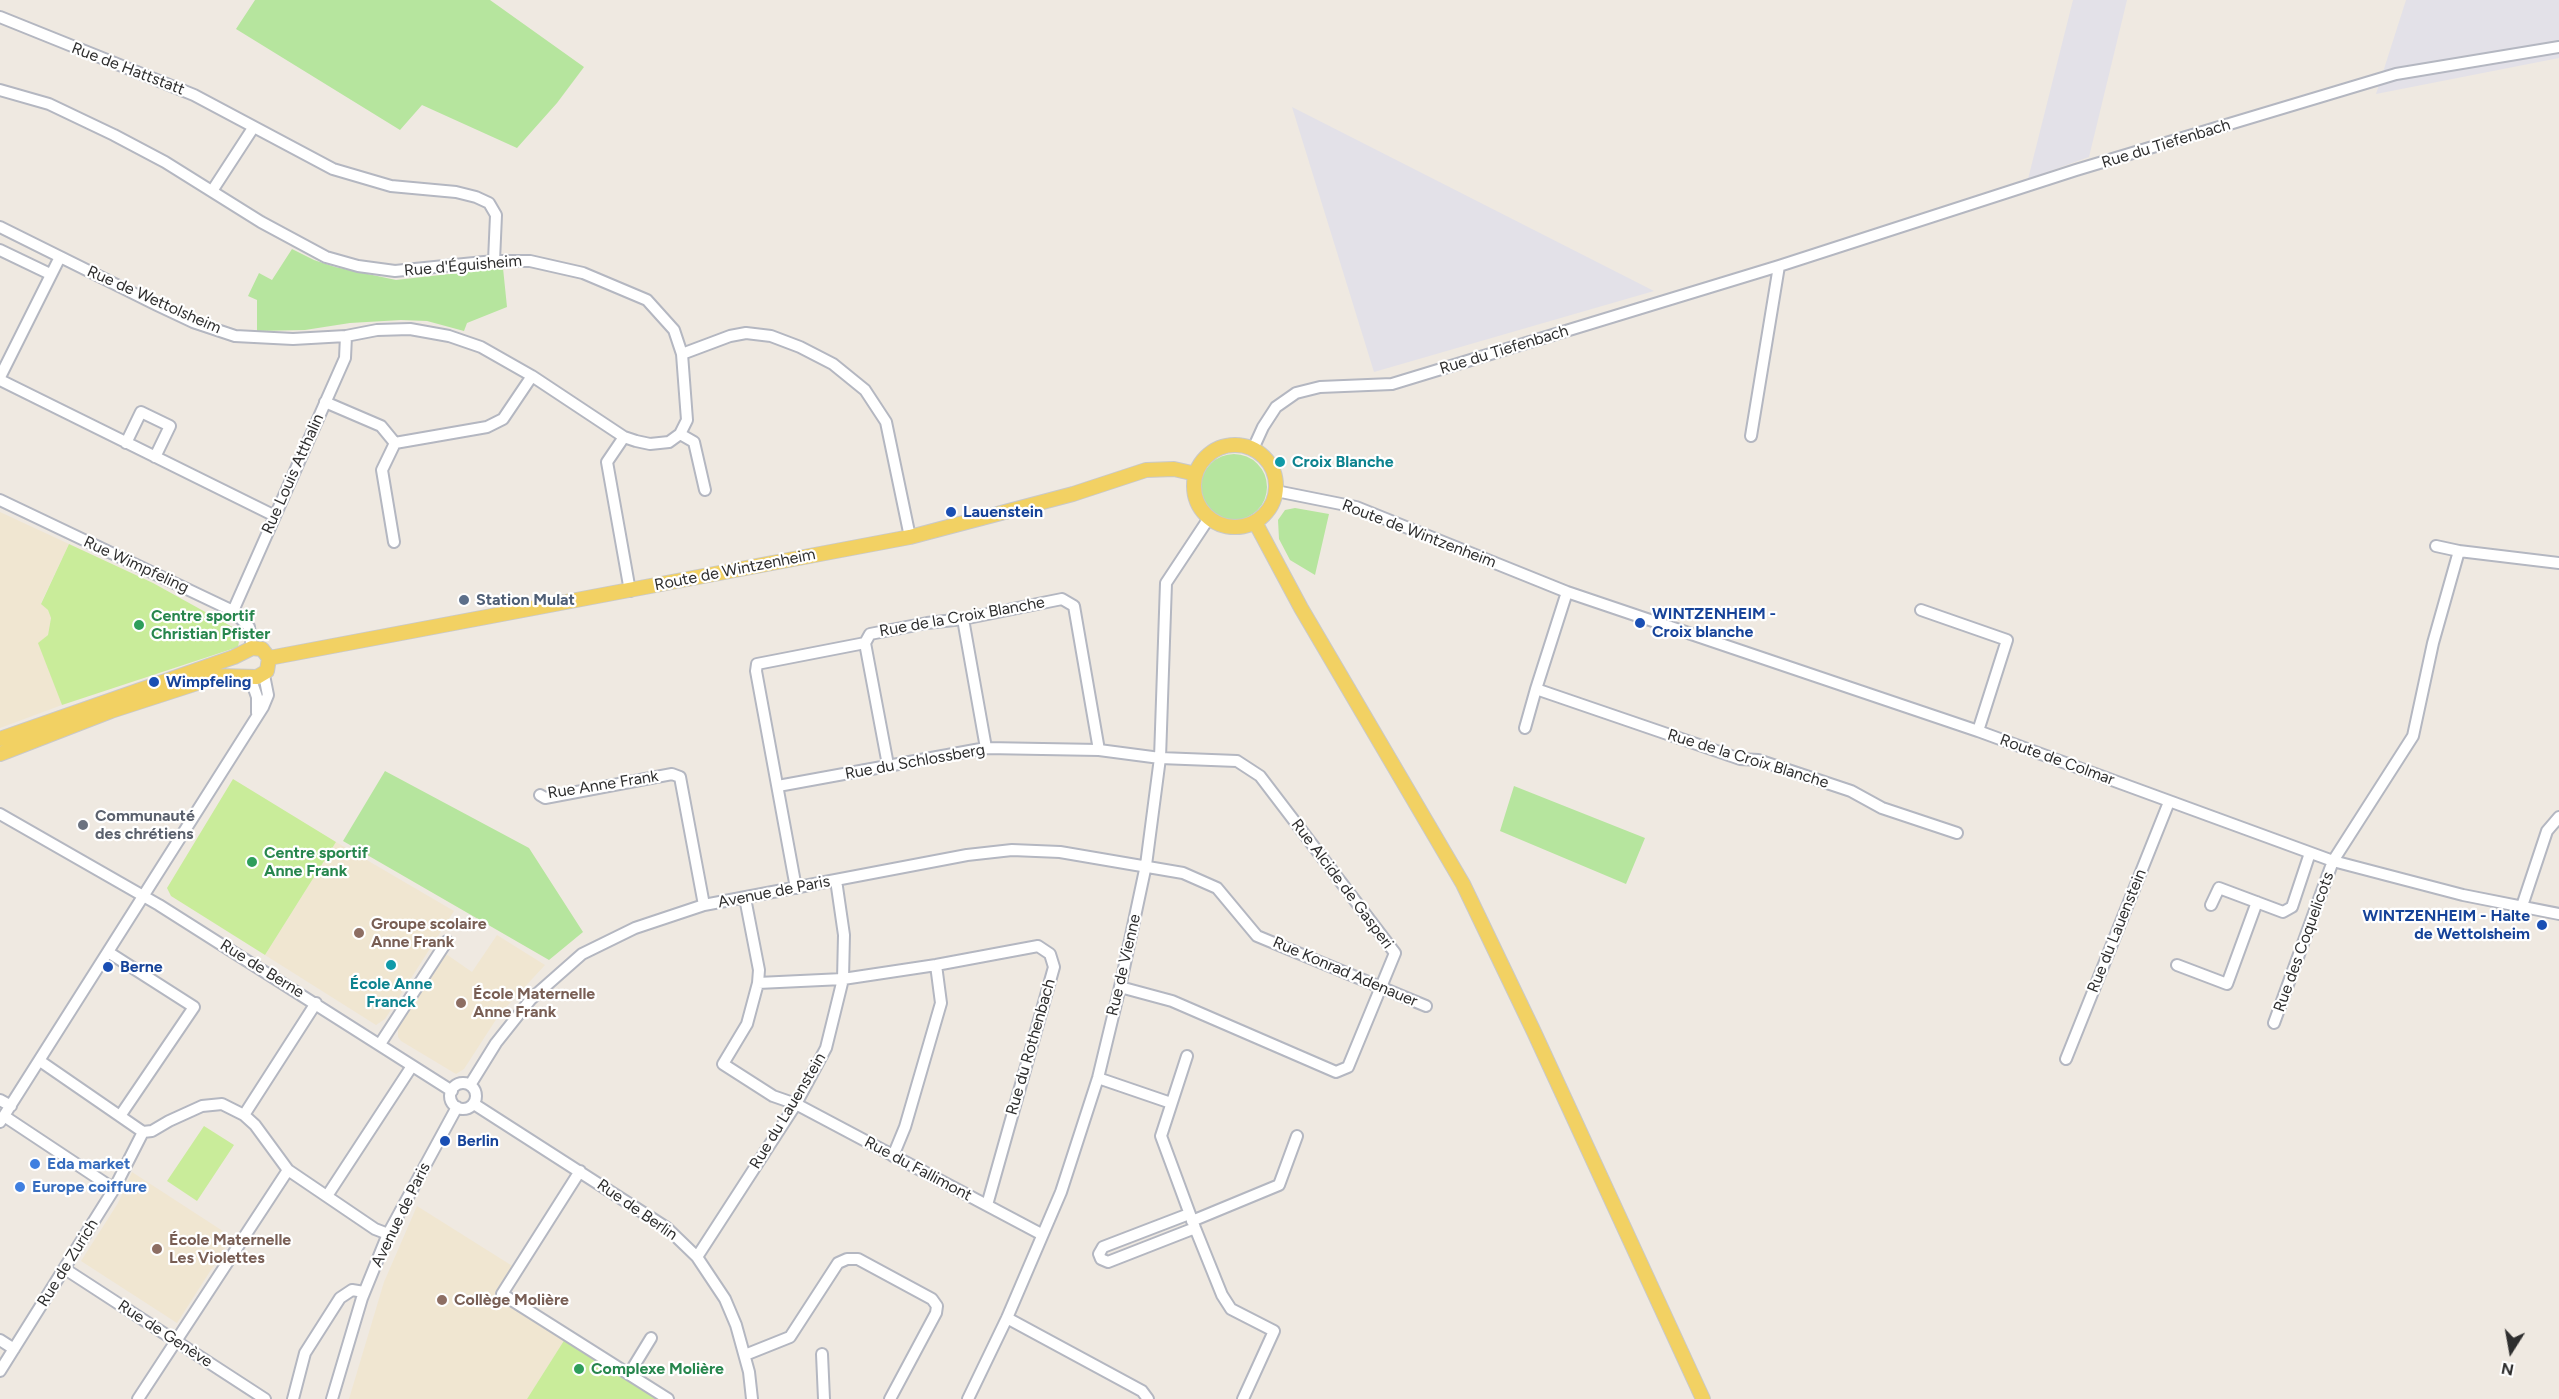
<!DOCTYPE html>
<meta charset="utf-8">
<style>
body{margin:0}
#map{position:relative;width:2559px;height:1399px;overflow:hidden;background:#efe9e1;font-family:Figtree,sans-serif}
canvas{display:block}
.north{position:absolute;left:2481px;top:1321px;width:60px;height:60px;-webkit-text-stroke:4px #fff;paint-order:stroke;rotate:191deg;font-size:16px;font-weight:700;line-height:24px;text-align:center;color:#2e2e2e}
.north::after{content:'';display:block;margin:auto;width:21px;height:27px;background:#2e2e2e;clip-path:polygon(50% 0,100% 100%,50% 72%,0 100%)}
</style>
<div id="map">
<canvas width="2559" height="1399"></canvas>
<div class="north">N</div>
</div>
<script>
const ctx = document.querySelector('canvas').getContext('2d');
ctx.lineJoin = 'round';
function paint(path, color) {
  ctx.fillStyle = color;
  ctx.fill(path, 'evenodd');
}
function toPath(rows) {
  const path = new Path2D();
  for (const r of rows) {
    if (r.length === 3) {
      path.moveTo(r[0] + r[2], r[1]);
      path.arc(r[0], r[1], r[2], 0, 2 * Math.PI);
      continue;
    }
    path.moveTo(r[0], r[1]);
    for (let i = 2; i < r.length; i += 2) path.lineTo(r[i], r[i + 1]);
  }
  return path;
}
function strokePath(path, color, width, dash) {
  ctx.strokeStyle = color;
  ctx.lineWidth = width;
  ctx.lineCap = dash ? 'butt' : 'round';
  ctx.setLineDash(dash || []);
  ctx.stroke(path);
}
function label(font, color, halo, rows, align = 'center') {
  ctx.font = font + ' Figtree,sans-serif';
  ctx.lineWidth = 4.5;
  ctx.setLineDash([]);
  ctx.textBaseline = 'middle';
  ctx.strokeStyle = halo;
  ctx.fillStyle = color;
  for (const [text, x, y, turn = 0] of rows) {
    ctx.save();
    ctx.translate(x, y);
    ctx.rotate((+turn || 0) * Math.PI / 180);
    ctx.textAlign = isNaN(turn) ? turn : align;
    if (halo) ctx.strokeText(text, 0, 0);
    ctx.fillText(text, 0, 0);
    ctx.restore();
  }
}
const industrial = toPath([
 [2073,0,2127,0,2089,157,2028,179],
 [2406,0,2559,0,2559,58,2376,94],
 [1292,107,1654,291,1374,372]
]);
const education = toPath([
 [0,512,69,544,41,603,48,610,51,618,48,635,39,643,62,705,0,728],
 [336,842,454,911,385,1019,376,1025,265,955],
 [497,935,545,965,499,1015,464,1069,456,1074,401,1041,398,1037,398,1027,446,954,472,972],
 [132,1172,232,1237,177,1323,81,1261,118,1203],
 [417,1206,514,1267,497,1295,565,1339,527,1399,349,1399,384,1282]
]);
const green = toPath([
 [255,0,490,0,584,67,557,103,517,148,422,105,400,130,236,29],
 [292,249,314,260,335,267,396,280,503,268,507,307,467,323,464,331,427,321,401,320,350,323,305,330,257,331,257,300,248,296,259,273,272,280],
 [1234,487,33],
 [1295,508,1329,514,1315,575,1290,560,1279,539,1278,520,1285,510],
 [385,771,529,848,583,932,549,960,343,841],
 [1514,786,1645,838,1626,884,1500,831]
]);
const pitch = toPath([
 [69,544,153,583,236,629,240,636,238,647,62,705,38,643,48,635,51,618,48,610,41,604],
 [233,779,336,842,265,955,171,896,167,888],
 [204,1126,234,1145,197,1201,167,1181],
 [565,1339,658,1399,527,1399]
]);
const minor = toPath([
 [0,17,194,95,333,169,391,186,456,192,476,197,489,203,496,215,494,261],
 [0,90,49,104,114,135,165,162,261,222,326,257,358,266,395,271,494,261,530,261,583,273,647,300,674,330,682,354,730,336,746,333,771,336,800,347,833,364,865,390,886,422,910,537],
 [212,191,253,128],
 [0,227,157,305,193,322,235,336,293,339,346,336,377,330,410,329,449,336,481,347,532,376,624,437,636,441,650,444,669,442,680,434,687,420,682,354],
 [0,250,50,274],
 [0,377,60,257],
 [0,380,275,516],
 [325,402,381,426,395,443,487,427,503,419,532,376],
 [680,434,694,442,705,490],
 [1751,436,1779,266],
 [624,437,607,462,630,591],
 [126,443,141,412,170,426,155,457],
 [1253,449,1263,427,1276,407,1296,393,1320,387,1392,384,1779,266,2076,170,2396,74,2559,47],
 [1276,491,1356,507,1567,592,1978,731,2333,861,2463,895,2559,914],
 [0,500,233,611,249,627,252,648],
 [394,542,382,470,395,443],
 [2436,546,2459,551],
 [1567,592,1536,689,1740,759,1758,760,1851,791,1882,808,1957,833],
 [1921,610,2007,640,1978,731],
 [233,611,345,358,346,336],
 [963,619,986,748],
 [865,643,888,765],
 [250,677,257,697,257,713],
 [1525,728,1536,689],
 [778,786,986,748,1099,750,1160,758,1237,761,1260,776,1395,953,1348,1067,1336,1072,1172,1001,1120,987],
 [540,795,545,798,672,774,680,777,704,905],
 [0,814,159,905,452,1091],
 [796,888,756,671,757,664,865,643,870,634,927,623,963,619,1062,599,1074,606,1099,750],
 [745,898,759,970,758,983,747,1024,723,1064,773,1096,796,1104,1041,1234],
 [2211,905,2219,888,2283,912,2292,907,2310,853],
 [2522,906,2547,831,2559,817],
 [108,952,194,1007,120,1116],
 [2177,965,2227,984,2257,902],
 [758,983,843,979,936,965,1038,946,1050,954,1054,967,987,1205],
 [2274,1023,2333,861,2413,736,2433,643,2459,551,2559,563],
 [380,1044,447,941],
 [1187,1056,1161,1136,1195,1228,1222,1295,1231,1309,1274,1331,1243,1399],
 [2066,1059,2169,802],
 [40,1061,143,1132],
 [1098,1078,1171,1103],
 [463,1096,13],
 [470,1085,496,1043,531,999,582,954,635,928,704,905,967,855,1012,850,1060,852,1183,873,1217,888,1257,936,1426,1006],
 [0,1100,11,1106],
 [474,1104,667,1228,697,1257,725,1299,736,1325,749,1372,752,1399],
 [244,1115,316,1003],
 [4,1116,114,1189],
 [0,1122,263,707,268,695,264,675],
 [143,1132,152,1131,169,1121,202,1106,222,1104,244,1115,255,1125,288,1170,375,1229,388,1234],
 [893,1156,905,1127,941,1003,936,965],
 [580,1171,502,1294,668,1399],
 [327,1196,412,1066],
 [1189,1214,1103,1247,1099,1254,1101,1259,1108,1262,1195,1228],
 [1192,1221,1279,1185,1297,1136],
 [697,1257,796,1104,826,1048,843,979,844,935,836,880],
 [65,1269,265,1399],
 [1007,1318,1142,1391,1148,1399],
 [0,1340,14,1349],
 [822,1354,824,1399],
 [745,1355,790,1337,838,1263,847,1259,858,1259,932,1299,937,1306,936,1313,890,1399],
 [0,1371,114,1189,143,1132],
 [629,1374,651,1338],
 [138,1399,288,1170],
 [293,1399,305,1353,340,1298,352,1290,364,1292],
 [332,1399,362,1298,388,1234,457,1107],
 [968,1399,1007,1318,1061,1192,1098,1078,1120,987,1146,865,1160,758,1166,583,1209,518]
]);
const major = toPath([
 [1235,486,41],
 [1255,522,1301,608,1463,884,1534,1032,1703,1399],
 [269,658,910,537,1073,494,1146,470,1174,469,1196,474],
 [0,739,234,657,252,648,262,649,269,658,267,671,257,677,219,676,111,711,0,754]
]);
const markers = [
 [1280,462,6,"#0f9aa8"],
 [951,512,6,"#1a4fb4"],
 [464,600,6,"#5c6f8a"],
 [1640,623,6,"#1a4fb4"],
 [139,625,6,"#2e9e5b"],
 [154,682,6,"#1a4fb4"],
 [83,825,6,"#6b7280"],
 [252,862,6,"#2e9e5b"],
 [2542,925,6,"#1a4fb4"],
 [359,933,6,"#8d6e63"],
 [391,965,6,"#0f9aa8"],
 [108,967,6,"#1a4fb4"],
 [461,1003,6,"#8d6e63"],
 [445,1141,6,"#1a4fb4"],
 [35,1164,6,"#3f7fe0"],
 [20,1187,6,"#3f7fe0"],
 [157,1249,6,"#8d6e63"],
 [442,1300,6,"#8d6e63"],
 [579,1369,6,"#2e9e5b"]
];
const streetNames = [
 ["Rue de Hattstatt",128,69,21],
 ["Rue du Tiefenbach",2166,144,-17],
 ["Rue d'Éguisheim",463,266,-5],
 ["Rue de Wettolsheim",154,300,24],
 ["Rue du Tiefenbach",1504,350,-17],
 ["Rue Louis Atthalin",293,474,-66],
 ["Route de Wintzenheim",1419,534,21],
 ["Rue Wimpfeling",136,565,25],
 ["Route de Wintzenheim",735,570,-11],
 ["Rue de la Croix Blanche",962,617,-10],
 ["Rue de la Croix Blanche",1748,759,17],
 ["Route de Colmar",2057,760,20],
 ["Rue du Schlossberg",915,762,-10],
 ["Rue Anne Frank",603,785,-9],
 ["Rue Alcide de Gasperi",1342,884,53],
 ["Avenue de Paris",774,892,-11],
 ["Rue du Lauenstein",2117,931,-68],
 ["Rue des Coquelicots",2304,942,-70],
 ["Rue de Vienne",1124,965,-77],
 ["Rue de Berne",262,969,32],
 ["Rue Konrad Adenauer",1345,972,23],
 ["Rue du Rothenbach",1031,1047,-74],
 ["Rue du Lauenstein",788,1111,-59],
 ["Rue du Fallimont",918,1169,28],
 ["Rue de Berlin",637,1210,35],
 ["Avenue de Paris",401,1215,-64],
 ["Rue de Zurich",68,1263,-58],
 ["Rue de Genève",165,1334,33]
];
const cultureNames = [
 ["Croix Blanche",1292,462],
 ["École Anne",391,984,"center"],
 ["Franck",391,1002,"center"]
];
const transitNames = [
 ["Lauenstein",963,512],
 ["WINTZENHEIM -",1652,614],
 ["Croix blanche",1652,632],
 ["Wimpfeling",166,682],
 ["WINTZENHEIM - Halte",2530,916,"right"],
 ["de Wettolsheim",2530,934,"right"],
 ["Berne",120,967],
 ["Berlin",457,1141]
];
const serviceNames = [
 ["Station Mulat",476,600]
];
const leisureNames = [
 ["Centre sportif",151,616],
 ["Christian Pfister",151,634],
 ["Centre sportif",264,853],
 ["Anne Frank",264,871],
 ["Complexe Molière",591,1369]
];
const worshipNames = [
 ["Communauté",95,816],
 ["des chrétiens",95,834]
];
const educationNames = [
 ["Groupe scolaire",371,924],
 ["Anne Frank",371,942],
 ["École Maternelle",473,994],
 ["Anne Frank",473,1012],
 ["École Maternelle",169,1240],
 ["Les Violettes",169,1258],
 ["Collège Molière",454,1300]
];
const shopNames = [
 ["Eda market",47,1164],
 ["Europe coiffure",32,1187]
];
paint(industrial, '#e3e1e8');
paint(education, '#f0e6d1');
paint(green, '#b6e59e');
paint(pitch, '#c9ec9a');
strokePath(minor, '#b4b7c1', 14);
strokePath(major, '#c9c9c9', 16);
strokePath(minor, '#fff', 10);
strokePath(major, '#f2d163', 14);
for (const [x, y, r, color] of markers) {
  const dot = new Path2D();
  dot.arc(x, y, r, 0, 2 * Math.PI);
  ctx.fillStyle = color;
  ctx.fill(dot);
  strokePath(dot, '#fff', 2);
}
label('16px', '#2e2e2e', '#fff', streetNames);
label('bold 16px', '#0d838f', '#fff', cultureNames, 'left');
label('bold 16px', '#164399', '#fff', transitNames, 'left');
label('bold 16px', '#4e5e75', '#fff', serviceNames, 'left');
label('bold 16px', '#27864d', '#fff', leisureNames, 'left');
label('bold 16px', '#5b616d', '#fff', worshipNames, 'left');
label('bold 16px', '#785e54', '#fff', educationNames, 'left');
label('bold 16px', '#366cbe', '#fff', shopNames, 'left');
</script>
